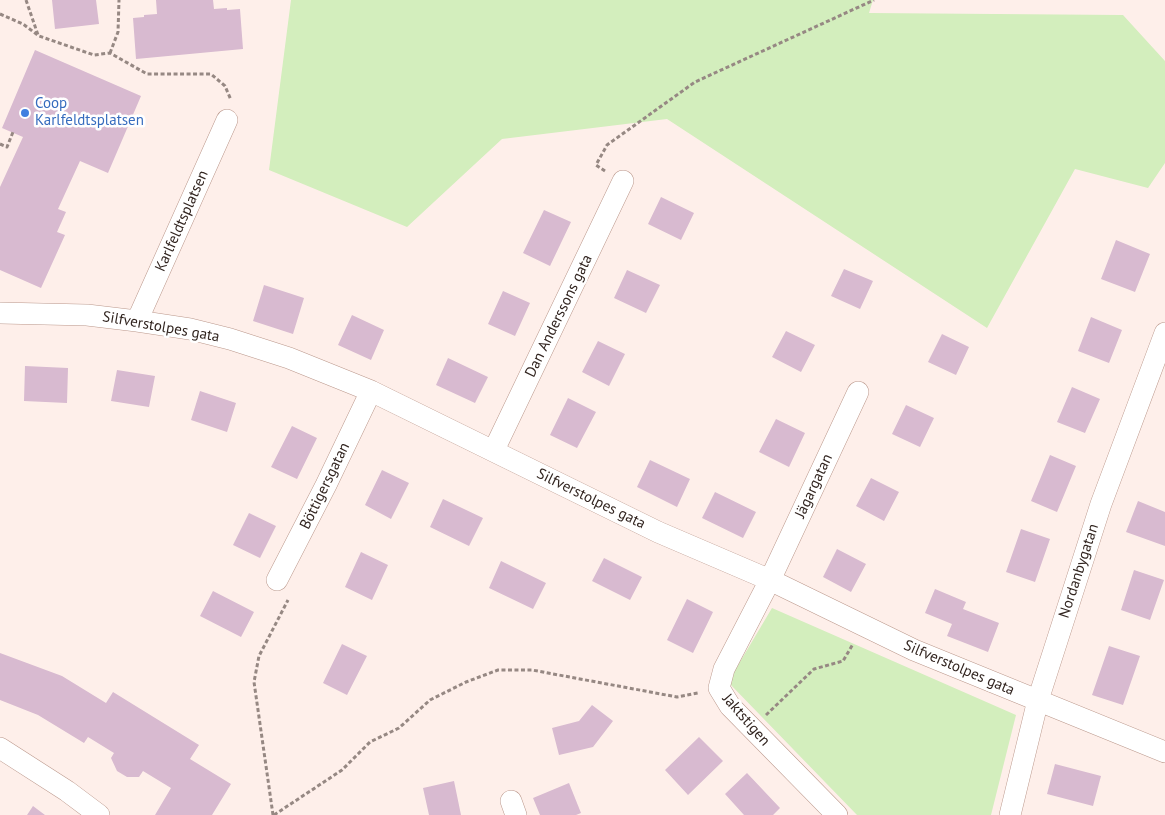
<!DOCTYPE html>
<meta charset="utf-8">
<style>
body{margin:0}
canvas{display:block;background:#feefea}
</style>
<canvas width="1165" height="815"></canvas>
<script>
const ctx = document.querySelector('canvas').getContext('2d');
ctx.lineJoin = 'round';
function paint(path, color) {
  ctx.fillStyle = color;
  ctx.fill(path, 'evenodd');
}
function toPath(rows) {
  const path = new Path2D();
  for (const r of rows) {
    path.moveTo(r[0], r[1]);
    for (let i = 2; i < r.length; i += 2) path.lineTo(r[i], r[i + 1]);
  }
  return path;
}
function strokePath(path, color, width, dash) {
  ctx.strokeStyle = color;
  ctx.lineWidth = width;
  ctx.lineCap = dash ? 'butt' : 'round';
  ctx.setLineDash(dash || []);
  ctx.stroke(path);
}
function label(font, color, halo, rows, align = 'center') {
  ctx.font = font + ' "PT Sans",sans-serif';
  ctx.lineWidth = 5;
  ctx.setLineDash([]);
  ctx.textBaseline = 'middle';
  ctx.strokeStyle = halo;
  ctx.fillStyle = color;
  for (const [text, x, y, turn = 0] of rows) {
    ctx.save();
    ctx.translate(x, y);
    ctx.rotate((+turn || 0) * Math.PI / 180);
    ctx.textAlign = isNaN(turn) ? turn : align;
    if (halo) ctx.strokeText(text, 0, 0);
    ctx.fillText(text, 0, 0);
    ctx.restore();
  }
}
const green = toPath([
 [291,0,873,0,869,13,1123,15,1165,61,1165,163,1148,188,1075,169,987,328,667,119,502,139,407,227,269,170],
 [772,608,1016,715,991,815,857,815,728,682]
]);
const building = toPath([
 [52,0,96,0,99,24,55,29],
 [156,0,213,0,214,9,227,8,227,10,240,9,243,49,136,59,133,18,144,17,144,15,157,14],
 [35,50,141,96,108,173,80,161,58,209,66,212,57,232,65,235,41,288,0,270,0,187,23,137,2,128],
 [661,197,694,213,681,240,648,224],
 [544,210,571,222,550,266,523,253],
 [1116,240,1150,254,1135,292,1101,279],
 [844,269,873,281,860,309,831,296],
 [627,270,660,285,646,313,614,298],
 [264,285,304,298,293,334,253,321],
 [503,291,530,303,515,336,488,324],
 [352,315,384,330,371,360,338,345],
 [1091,317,1122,330,1109,363,1078,351],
 [786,331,815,345,801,372,772,357],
 [942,334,969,347,956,375,928,362],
 [598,341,625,354,609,386,582,372],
 [448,358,488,377,475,403,436,385],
 [25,366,68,368,67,403,24,401],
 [117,370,155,376,149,407,111,401],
 [1072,387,1100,399,1085,433,1057,422],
 [200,391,236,403,227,432,191,420],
 [568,398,596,412,577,448,550,435],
 [906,405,934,418,920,447,892,434],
 [776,419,805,433,789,467,759,452],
 [292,426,317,438,297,479,271,467],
 [1050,455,1076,466,1057,512,1031,501],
 [650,460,690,479,677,507,637,487],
 [382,470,409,483,391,519,365,505],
 [871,478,899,492,884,521,856,506],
 [715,492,756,512,743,538,702,518],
 [443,499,483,518,469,546,430,527],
 [1138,501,1165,512,1165,546,1126,532],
 [249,513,276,526,260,558,233,545],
 [1021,529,1050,539,1035,582,1006,572],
 [837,549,866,564,851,592,823,577],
 [361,552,388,565,372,600,345,587],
 [604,558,642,577,630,600,592,581],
 [501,561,546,583,533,609,489,588],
 [1134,570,1164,580,1150,620,1121,610],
 [935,589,966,602,963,609,999,623,988,652,947,636,952,624,925,613],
 [213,591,254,612,241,637,200,616],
 [687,599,713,612,693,653,667,640],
 [342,644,367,656,347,695,323,683],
 [1109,646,1140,656,1123,705,1092,695],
 [0,653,62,676,106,703,113,692,199,745,190,759,231,784,212,815,155,815,171,788,143,771,139,777,127,777,117,771,111,758,114,753,88,737,84,743,38,715,0,700],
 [592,705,613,721,593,747,559,755,552,728,579,721],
 [699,737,723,761,688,795,665,770],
 [1055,764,1101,776,1093,806,1047,794],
 [747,773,780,808,773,815,744,815,725,794],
 [454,781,461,815,429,815,423,788],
 [569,783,581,813,576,815,540,815,533,798],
 [33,806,45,815,27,815]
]);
const path = toPath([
 [26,0,38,35],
 [0,14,23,24,39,36,94,55,110,53,147,74,211,74,225,86,231,100],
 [110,53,118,32,119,0],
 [0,144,7,147,13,132],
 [605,171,596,165,607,145,695,82,874,0],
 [766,715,814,669,843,661,853,644],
 [273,815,254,682,259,656,288,600],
 [274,815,342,770,370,742,399,728,430,700,466,682,498,670,532,670,677,697,698,693]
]);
const minor = toPath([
 [0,313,87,315,137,321,190,329,230,339,289,358,371,391,658,532,770,580,914,650,1165,752],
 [137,321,227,120],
 [494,450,623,181],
 [277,580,326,485,371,391],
 [0,748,67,791,99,815],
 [511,801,516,815],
 [837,815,730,706,719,688,724,669,770,580,858,392],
 [1010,815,1038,700,1101,504,1165,333]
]);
const markers = [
 [25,113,5,"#3f7fe0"]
];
const shopNames = [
 ["Coop",35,104],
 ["Karlfeldtsplatsen",35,121]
];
const streetNames = [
 ["Karlfeldtsplatsen",182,221,-66],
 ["Dan Anderssons gata",559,316,-64],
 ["Silfverstolpes gata",161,327,10],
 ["Böttigersgatan",325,486,-64],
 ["Jägargatan",814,486,-65],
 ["Silfverstolpes gata",591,499,26],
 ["Nordanbygatan",1079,571,-72],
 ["Silfverstolpes gata",959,668,23],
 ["Jaktstigen",746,720,49]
];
paint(green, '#d3eebd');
paint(building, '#d8bad0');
strokePath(minor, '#bb988c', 22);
strokePath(path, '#968883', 3, [4, 2.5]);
strokePath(minor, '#fff', 21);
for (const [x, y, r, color] of markers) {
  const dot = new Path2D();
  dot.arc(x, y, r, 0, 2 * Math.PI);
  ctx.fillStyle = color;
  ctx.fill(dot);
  strokePath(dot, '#fff', 2);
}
label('15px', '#366cbe', '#fff', shopNames, 'left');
label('15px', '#322520', '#fff', streetNames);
</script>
